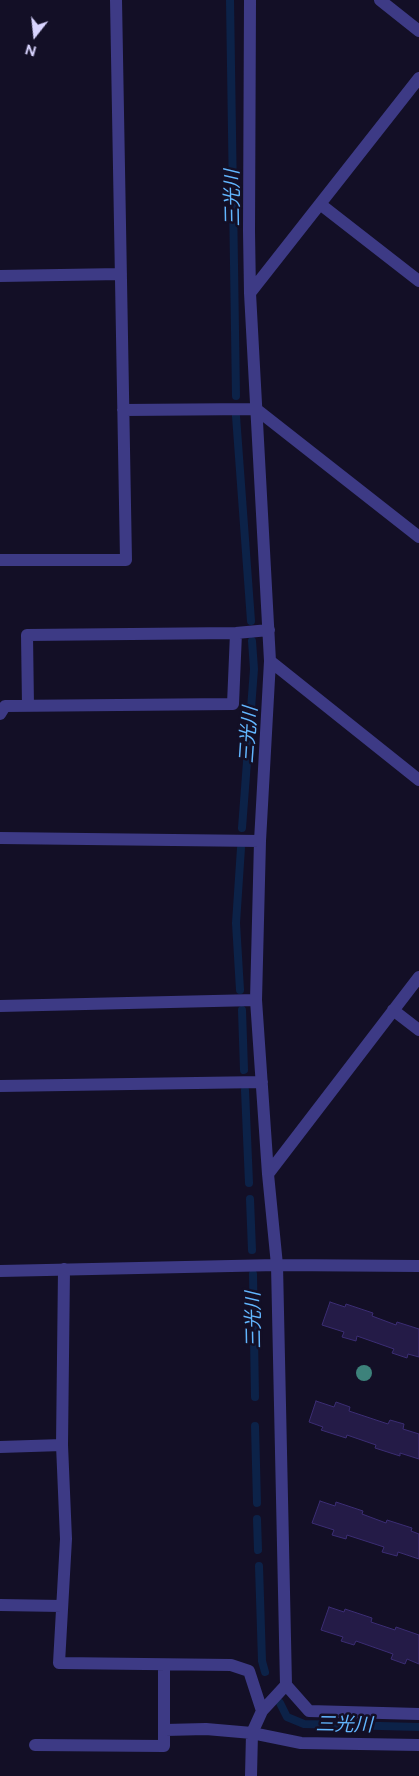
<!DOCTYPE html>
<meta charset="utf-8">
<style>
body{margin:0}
#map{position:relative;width:419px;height:1776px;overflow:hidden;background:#130f26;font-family:Figtree,sans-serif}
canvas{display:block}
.north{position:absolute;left:10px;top:10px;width:50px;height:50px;-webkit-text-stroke:4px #130f26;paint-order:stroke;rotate:196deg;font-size:14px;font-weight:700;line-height:20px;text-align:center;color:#d9d4ff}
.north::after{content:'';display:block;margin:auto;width:18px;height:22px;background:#d9d4ff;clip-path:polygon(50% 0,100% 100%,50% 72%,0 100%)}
</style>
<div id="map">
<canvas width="419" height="1776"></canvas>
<div class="north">N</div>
</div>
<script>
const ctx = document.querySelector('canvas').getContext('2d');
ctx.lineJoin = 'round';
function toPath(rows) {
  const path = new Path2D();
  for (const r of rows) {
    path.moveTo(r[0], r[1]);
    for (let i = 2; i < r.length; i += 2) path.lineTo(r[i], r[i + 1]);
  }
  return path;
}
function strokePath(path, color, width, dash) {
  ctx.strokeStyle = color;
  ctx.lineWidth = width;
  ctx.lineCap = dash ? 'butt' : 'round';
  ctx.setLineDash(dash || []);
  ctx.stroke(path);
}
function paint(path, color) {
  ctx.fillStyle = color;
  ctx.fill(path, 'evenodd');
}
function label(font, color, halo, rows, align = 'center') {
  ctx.font = font + ' Figtree,"Noto Sans JP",sans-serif';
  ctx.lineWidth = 5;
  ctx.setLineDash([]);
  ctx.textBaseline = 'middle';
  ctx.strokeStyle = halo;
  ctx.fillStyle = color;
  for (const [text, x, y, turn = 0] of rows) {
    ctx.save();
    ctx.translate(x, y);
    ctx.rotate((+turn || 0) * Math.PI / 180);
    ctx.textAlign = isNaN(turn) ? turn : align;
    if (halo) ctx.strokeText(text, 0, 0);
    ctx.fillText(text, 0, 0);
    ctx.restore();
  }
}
const stream = toPath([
 [230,0,236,396],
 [236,416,251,621],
 [242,828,254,669,252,641],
 [240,990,236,923,241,848],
 [242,1010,244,1070],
 [245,1090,249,1183],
 [250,1199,252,1250],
 [253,1274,255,1397],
 [255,1426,257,1503],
 [257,1519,258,1550],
 [259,1566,262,1661,265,1672],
 [280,1703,287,1717,304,1724,419,1727]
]);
const building = toPath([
 [330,1302,345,1307,346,1304,373,1313,372,1316,396,1325,397,1322,419,1329,419,1357,408,1354,407,1358,392,1353,394,1349,357,1336,356,1341,342,1337,344,1332,322,1325,330,1302],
 [316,1401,334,1407,336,1402,350,1407,349,1411,388,1424,390,1420,404,1424,403,1429,419,1434,419,1459,400,1453,400,1456,375,1448,376,1445,347,1435,346,1438,321,1430,323,1427,309,1422,316,1401],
 [320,1501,335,1506,336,1502,363,1511,362,1514,386,1523,387,1520,412,1528,411,1531,419,1534,419,1559,398,1552,397,1556,382,1552,384,1547,347,1535,346,1539,332,1535,334,1530,312,1523,320,1501],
 [329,1607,344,1612,345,1609,372,1618,371,1622,395,1630,396,1627,419,1635,419,1664,407,1659,405,1664,391,1659,393,1654,356,1641,354,1645,341,1641,343,1637,321,1630,329,1607]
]);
const minor = toPath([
 [250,0,249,231,250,293,270,661,260,841,256,1000,268,1174,277,1265,286,1685,309,1711,419,1714],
 [380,0,419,31],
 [320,204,419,281],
 [0,276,121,274],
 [250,293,419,78],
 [123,410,256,409,419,537],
 [0,560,126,560,116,0],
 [270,661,419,780],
 [28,706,27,635,236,633,269,630],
 [0,714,5,706,233,704,236,633],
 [0,838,260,841],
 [0,1006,256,1000],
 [393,1010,419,1030],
 [0,1086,262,1082],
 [268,1174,419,977],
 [64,1269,62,1445,66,1539,59,1663,231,1665,249,1671,262,1711],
 [0,1271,277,1265,419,1266],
 [0,1447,62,1445],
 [0,1605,62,1606],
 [165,1730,206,1729,252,1733,301,1743,419,1745],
 [35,1745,164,1746,164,1665],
 [251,1776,252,1733,262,1711,286,1685]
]);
const trees = [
 [364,1373]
];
const waterNames = [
 ["三光川",233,198,-91],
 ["三光川",249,735,-86],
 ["三光川",254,1320,-91],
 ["三光川",344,1725,1]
];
strokePath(stream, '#0c2248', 8);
paint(building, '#241b47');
strokePath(building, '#3b2d73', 1);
strokePath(minor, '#3d3a85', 12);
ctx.fillStyle = '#3d827b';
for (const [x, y] of trees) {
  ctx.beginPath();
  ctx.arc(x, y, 8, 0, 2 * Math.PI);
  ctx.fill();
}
label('italic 19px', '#62b6ff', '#130f26', waterNames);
</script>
